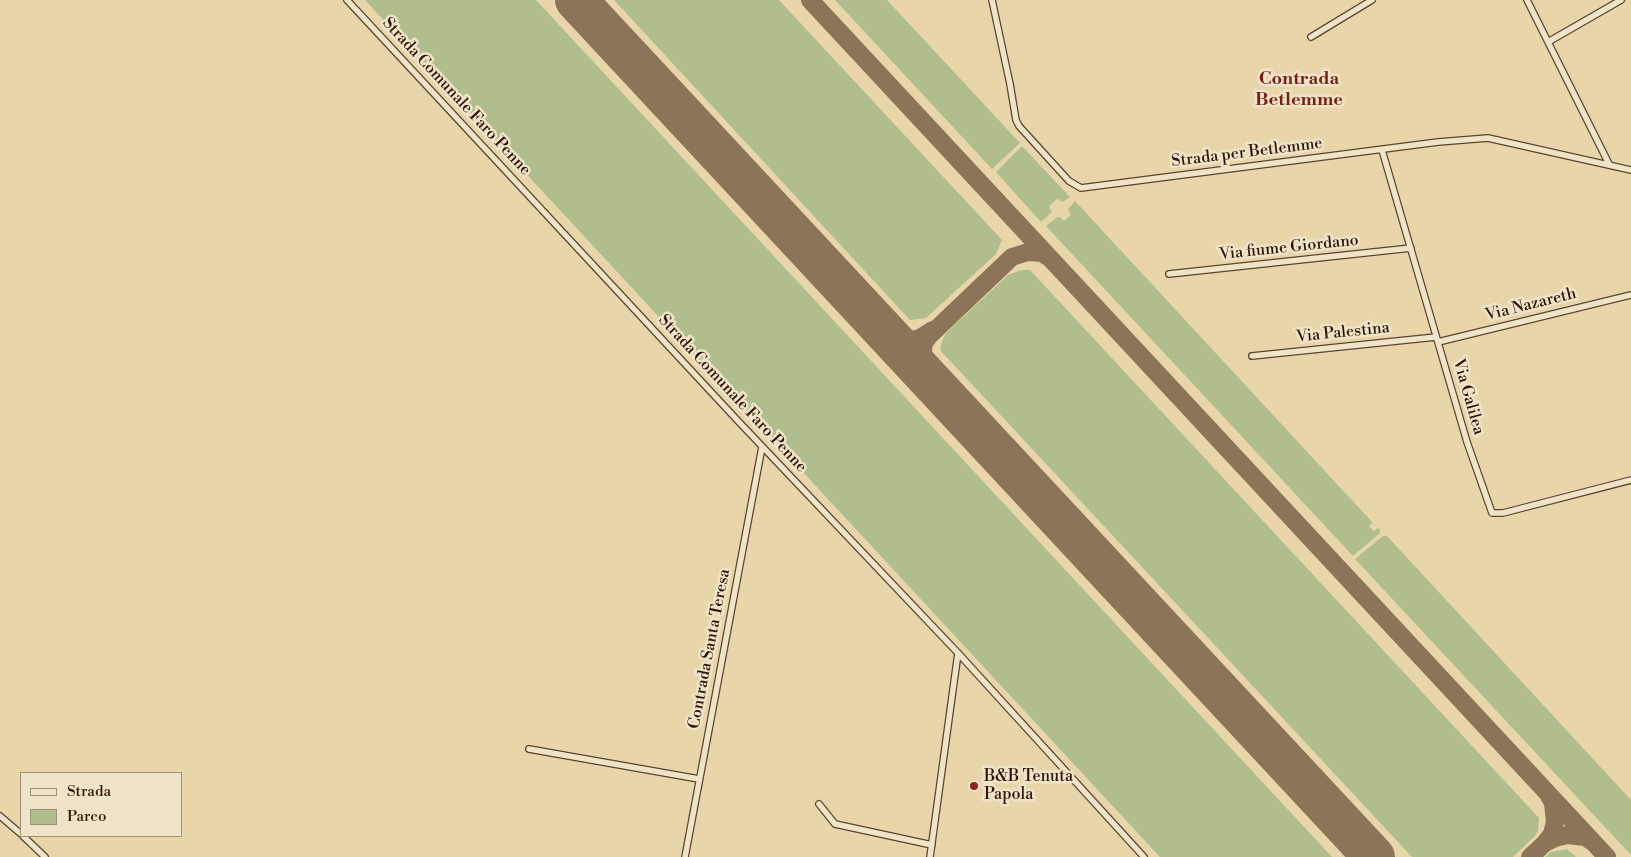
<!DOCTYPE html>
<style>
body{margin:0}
#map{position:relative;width:1631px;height:857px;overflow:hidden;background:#e8d5aa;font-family:"Libre Bodoni",serif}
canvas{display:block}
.legend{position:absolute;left:20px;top:772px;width:162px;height:65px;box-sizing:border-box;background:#f0e4c8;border:1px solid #a3917a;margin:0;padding:6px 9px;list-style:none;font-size:15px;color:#2f1406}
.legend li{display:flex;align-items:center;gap:10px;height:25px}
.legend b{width:25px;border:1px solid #a3917a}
</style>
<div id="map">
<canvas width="1631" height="857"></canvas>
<ul class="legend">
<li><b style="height:6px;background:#f0e4c8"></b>Strada</li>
<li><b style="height:14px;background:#b0be8d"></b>Parco</li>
</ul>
</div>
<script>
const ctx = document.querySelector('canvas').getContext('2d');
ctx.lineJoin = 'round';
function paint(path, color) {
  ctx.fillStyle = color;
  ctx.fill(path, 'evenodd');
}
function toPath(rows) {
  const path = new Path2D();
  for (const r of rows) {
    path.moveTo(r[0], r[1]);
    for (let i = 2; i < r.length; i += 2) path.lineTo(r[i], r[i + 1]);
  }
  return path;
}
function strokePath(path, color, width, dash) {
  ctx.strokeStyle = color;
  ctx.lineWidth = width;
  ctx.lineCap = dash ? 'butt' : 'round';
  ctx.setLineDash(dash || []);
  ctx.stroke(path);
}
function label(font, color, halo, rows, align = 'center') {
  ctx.font = font + ' "Libre Bodoni",serif';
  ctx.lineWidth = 5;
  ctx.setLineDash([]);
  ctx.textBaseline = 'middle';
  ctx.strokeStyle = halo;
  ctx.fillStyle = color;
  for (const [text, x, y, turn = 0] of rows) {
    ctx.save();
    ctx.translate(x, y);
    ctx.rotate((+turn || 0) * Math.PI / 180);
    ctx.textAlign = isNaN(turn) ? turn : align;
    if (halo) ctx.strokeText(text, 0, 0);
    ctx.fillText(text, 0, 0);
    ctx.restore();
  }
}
const green = toPath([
 [365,0,536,0,1332,857,1160,857],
 [614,0,779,0,1002,240,996,254,926,318,910,320],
 [835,0,887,0,1020,143,992,169],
 [1022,146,1070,197,1063,202,1057,199,1049,206,1052,212,1041,222,996,172],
 [1075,201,1373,523,1369,526,1374,531,1378,528,1380,529,1380,533,1353,556,1046,226,1057,217,1060,217,1064,221,1071,215,1068,209],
 [1022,270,1030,270,1539,818,1538,831,1535,836,1513,857,1412,857,940,350,942,341,946,333,1008,275],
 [1383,536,1387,536,1631,800,1631,855,1355,559],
 [1567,849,1576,857,1545,857,1551,852]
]);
const taxiway = toPath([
 [810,0,1607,857],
 [876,323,892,333,905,339,913,340,920,338,933,330],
 [936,386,926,370,922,359,924,343,929,336,1012,257,1028,252,1042,253,1048,257],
 [1548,794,1594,843,1585,837,1567,835,1555,838,1545,843,1552,834,1555,822,1553,803,1548,794],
 [1530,857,1545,843,1555,838]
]);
const runway = toPath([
 [576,0,1374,857]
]);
const minor = toPath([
 [347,0,739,422,958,653,1144,857],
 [992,0,1010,84,1016,120,1019,126,1069,181,1081,188,1438,142,1488,138,1631,170],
 [1527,0,1609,164],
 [1311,37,1372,0],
 [1548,42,1621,0],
 [1382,150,1467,442,1492,513,1503,513,1631,480],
 [1169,274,1411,248],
 [1438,342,1631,295],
 [1252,356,1436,337],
 [529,749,699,779],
 [819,804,835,824,932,845],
 [0,816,21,834],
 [23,836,45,857],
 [685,857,762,447],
 [930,857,958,653]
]);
const markers = [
 [974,786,5,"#8f2418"]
];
const streetNames = [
 ["Strada Comunale Faro Penne",456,97,47],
 ["Strada per Betlemme",1247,153,-7],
 ["Via fiume Giordano",1289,248,-6],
 ["Via Nazareth",1531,305,-14],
 ["Via Palestina",1343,333,-6],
 ["Strada Comunale Faro Penne",732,394,47],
 ["Via Galilea",1468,397,74],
 ["Contrada Santa Teresa",710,649,-79]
];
const poiNames = [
 ["B&B Tenuta",984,777],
 ["Papola",984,795]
];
const neighbourhoodNames = [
 ["Contrada",1299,80],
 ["Betlemme",1299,101]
];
paint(green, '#b0be8d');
strokePath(taxiway, '#8c7458', 18);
strokePath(runway, '#8c7458', 42);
strokePath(minor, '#5d442f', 8);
strokePath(minor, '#f0e4c8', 5.5);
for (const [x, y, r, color] of markers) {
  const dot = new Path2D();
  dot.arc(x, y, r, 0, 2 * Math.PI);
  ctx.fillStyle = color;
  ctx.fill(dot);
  strokePath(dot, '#f0e4c8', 2);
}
label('16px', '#2f1406', '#f0e4c8', streetNames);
label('16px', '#2f1406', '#f0e4c8', poiNames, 'left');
label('bold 18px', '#7a1f14', '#f0e4c8', neighbourhoodNames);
</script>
